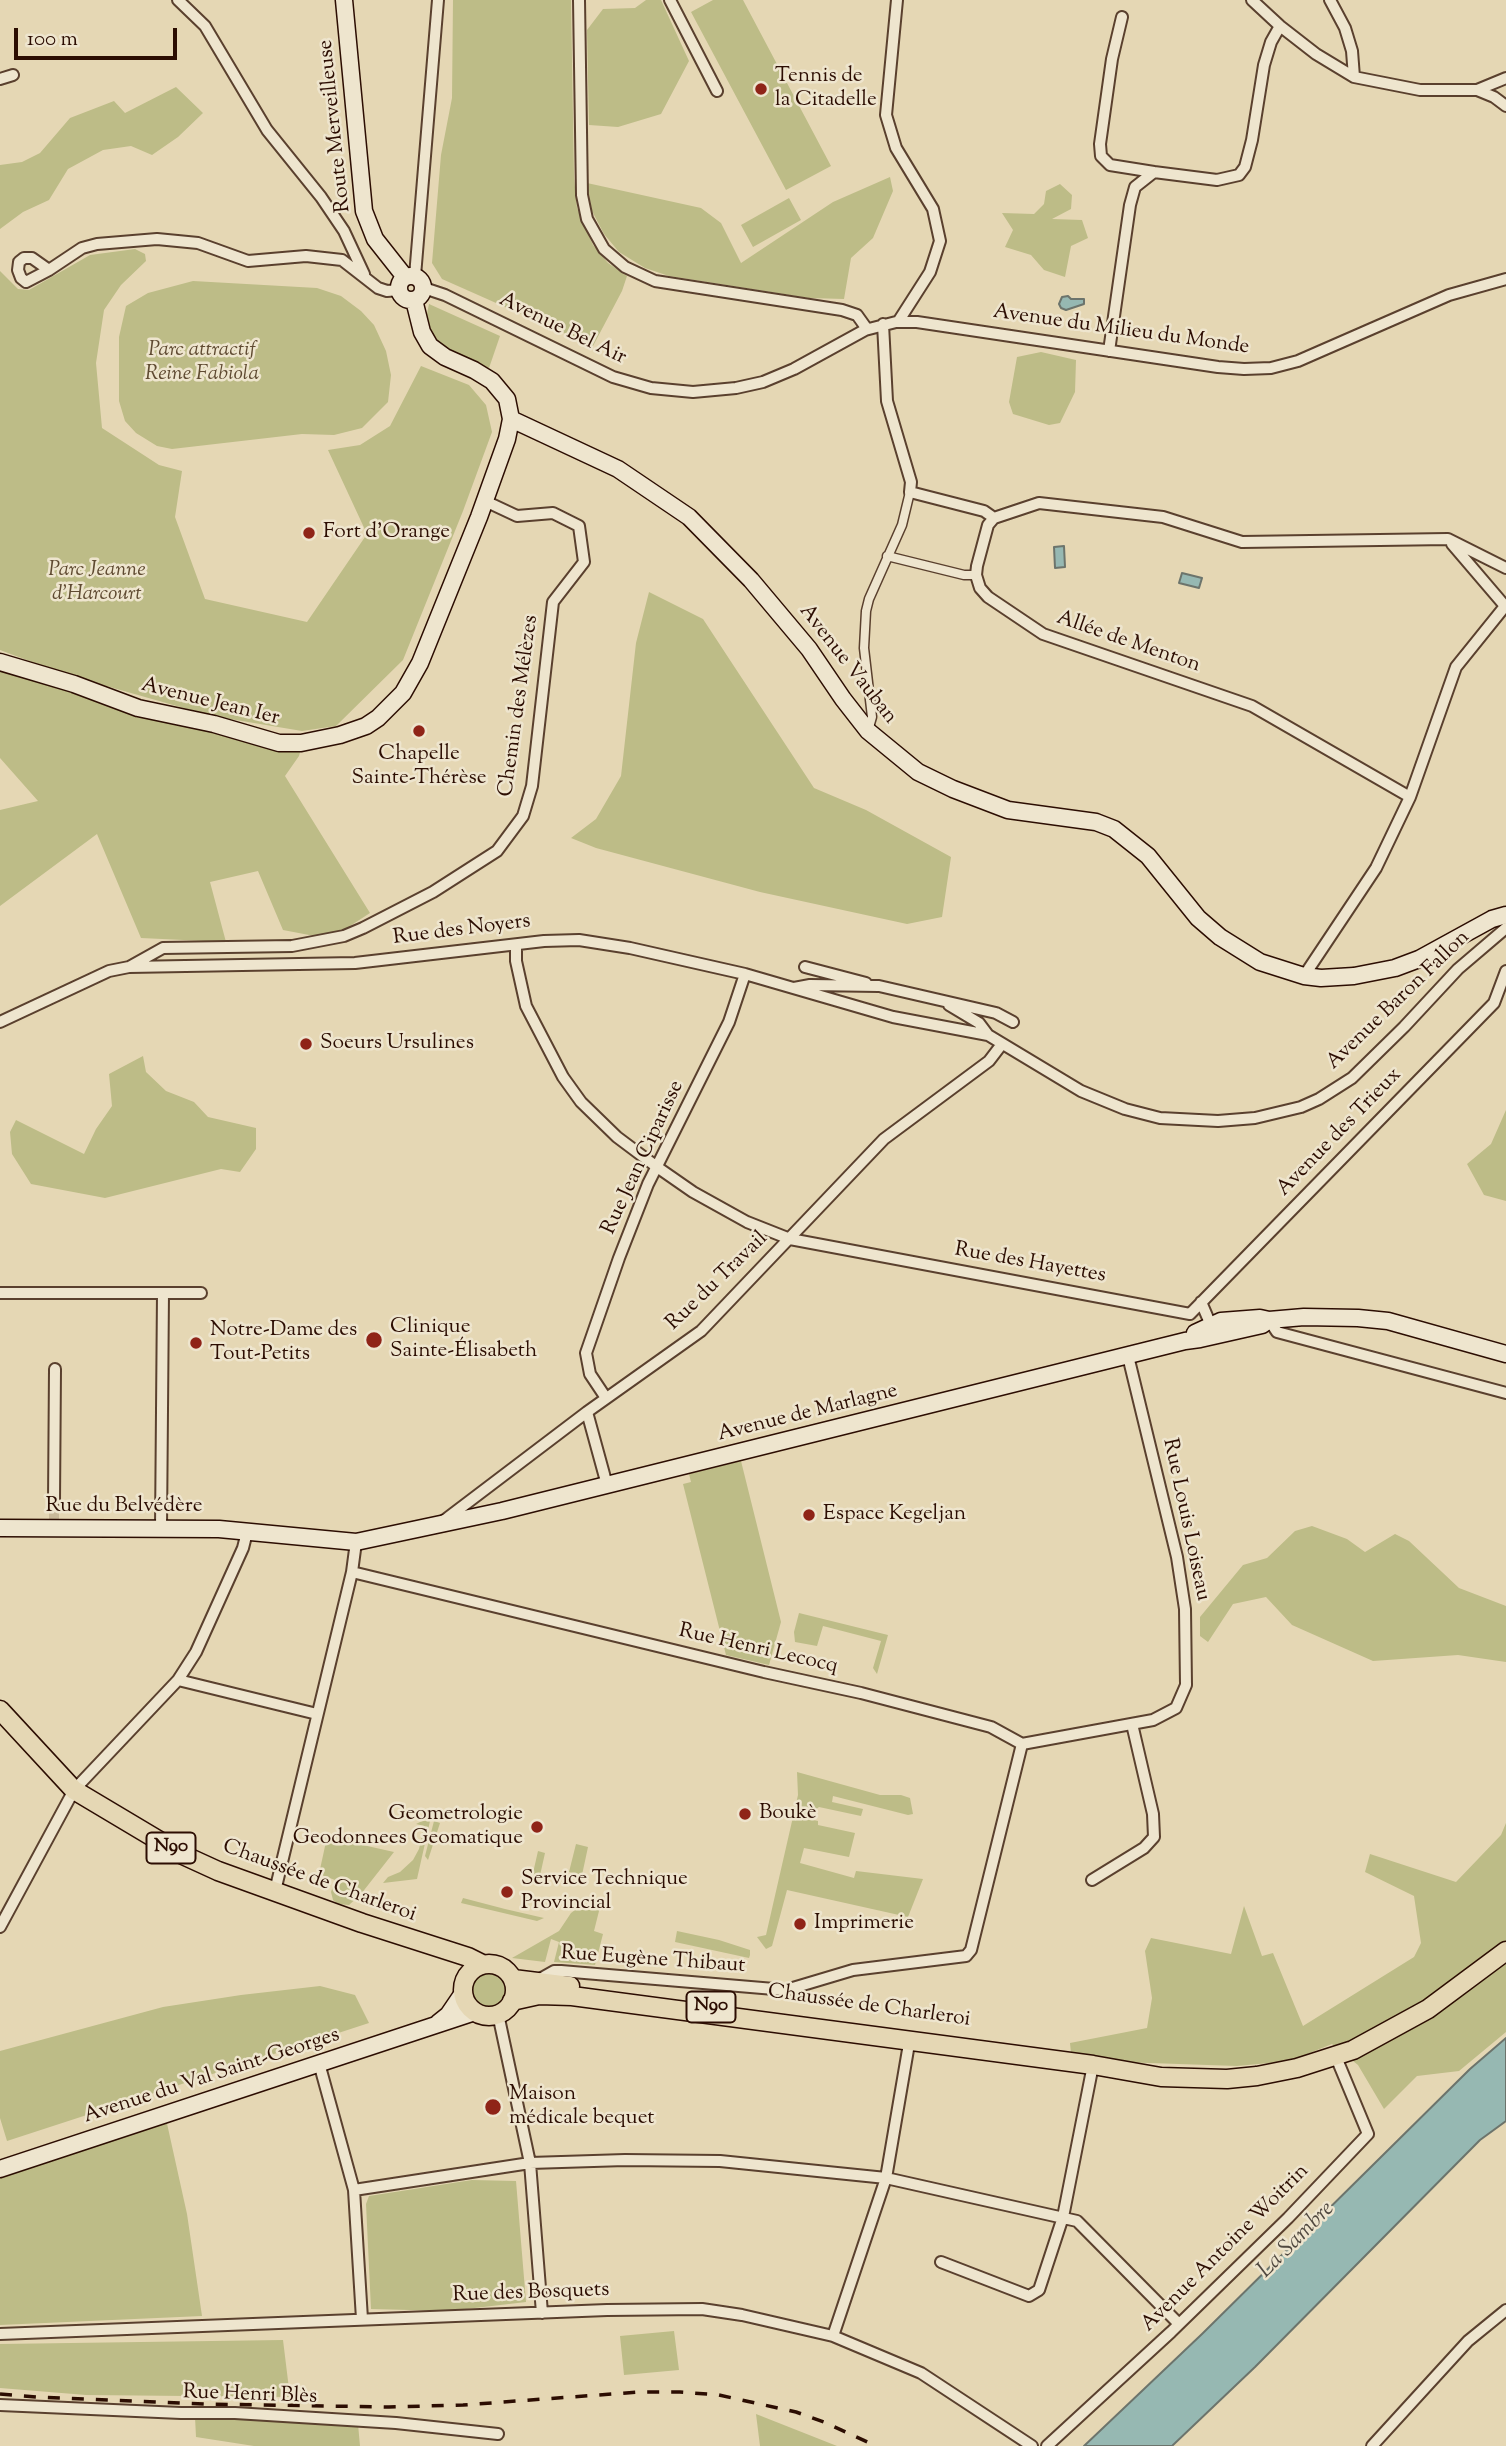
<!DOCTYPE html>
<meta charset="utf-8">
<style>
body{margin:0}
#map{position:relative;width:1506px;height:2446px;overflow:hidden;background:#e5d7b4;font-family:"Sorts Mill Goudy",serif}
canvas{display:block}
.scale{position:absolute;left:14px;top:28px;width:163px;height:32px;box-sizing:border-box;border:4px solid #2c0d02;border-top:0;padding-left:9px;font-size:21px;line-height:24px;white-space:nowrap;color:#2c0d02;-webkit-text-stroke:5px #eee5ce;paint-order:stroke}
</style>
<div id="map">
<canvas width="1506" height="2446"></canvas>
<div class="scale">100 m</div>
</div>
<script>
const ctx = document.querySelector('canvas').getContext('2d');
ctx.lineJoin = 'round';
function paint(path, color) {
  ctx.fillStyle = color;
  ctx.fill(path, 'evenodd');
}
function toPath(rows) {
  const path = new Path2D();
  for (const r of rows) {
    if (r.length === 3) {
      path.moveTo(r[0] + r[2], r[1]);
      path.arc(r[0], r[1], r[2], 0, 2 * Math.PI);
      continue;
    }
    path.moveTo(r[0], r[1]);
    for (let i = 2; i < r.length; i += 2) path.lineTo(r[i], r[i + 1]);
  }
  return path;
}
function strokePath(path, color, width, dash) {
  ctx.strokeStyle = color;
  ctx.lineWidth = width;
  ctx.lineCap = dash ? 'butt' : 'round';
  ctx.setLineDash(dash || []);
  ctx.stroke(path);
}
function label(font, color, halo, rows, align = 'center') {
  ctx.font = font + ' "Sorts Mill Goudy",serif';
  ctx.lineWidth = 5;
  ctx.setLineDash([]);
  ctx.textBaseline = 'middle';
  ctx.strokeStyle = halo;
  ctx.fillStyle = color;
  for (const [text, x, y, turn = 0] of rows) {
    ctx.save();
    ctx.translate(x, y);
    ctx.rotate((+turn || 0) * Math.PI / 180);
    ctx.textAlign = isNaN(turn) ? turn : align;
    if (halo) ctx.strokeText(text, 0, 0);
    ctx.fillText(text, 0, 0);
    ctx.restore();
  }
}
const green = toPath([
 [453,0,571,0,574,177,577,208,593,245,608,263,627,276,622,291,593,346,442,279,432,263,441,155,452,98],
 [646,0,661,0,689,61,661,114,618,127,589,125,587,30,603,9,635,8],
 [713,0,743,0,831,166,786,190,691,12],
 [176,87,203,113,178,137,152,155,131,146,103,150,68,169,49,200,23,212,0,229,0,165,22,162,40,153,70,118,114,101,125,113],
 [890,177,893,191,873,238,851,258,844,299,809,298,669,276,645,268,619,252,604,234,592,211,587,183,701,208,721,223,741,263,833,202],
 [1060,184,1072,195,1071,209,1052,219,1082,220,1088,238,1071,246,1065,277,1044,270,1031,255,1005,247,1013,230,1002,213,1034,214,1044,204,1046,191],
 [789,198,801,220,753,247,741,225],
 [135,249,145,254,146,261,121,285,104,310,96,363,102,428,159,465,182,471,175,517,205,599,307,622,367,534,328,450,360,445,390,426,421,366,469,385,486,405,492,432,463,511,403,660,336,726,302,731,212,716,64,674,0,650,0,271,18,289,29,290,90,255],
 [193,281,317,288,341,296,361,311,374,325,386,351,391,375,388,402,362,428,334,435,302,434,172,449,157,446,136,433,125,421,119,401,119,337,126,306,148,293],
 [429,304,500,336,489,368,437,346,428,333,426,319],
 [1041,352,1076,360,1075,392,1060,423,1049,425,1013,414,1009,402,1017,357],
 [649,592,703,619,814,788,866,810,951,857,942,917,907,924,760,892,596,848,571,838,596,819,621,776,636,643],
 [0,668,301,749,299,756,285,776,370,913,330,939,283,930,258,871,210,882,226,942,141,938,97,834,0,906,0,810,38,801,0,758],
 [143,1056,146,1072,166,1091,194,1102,208,1117,256,1128,256,1149,240,1172,221,1169,105,1198,31,1184,12,1154,10,1132,16,1120,84,1154,96,1129,112,1106,109,1074],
 [1506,1110,1506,1201,1484,1195,1467,1164,1491,1144],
 [741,1461,781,1622,769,1665,726,1655,683,1484,691,1482,689,1474],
 [1312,1526,1347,1539,1365,1552,1395,1534,1409,1541,1459,1588,1506,1606,1506,1662,1458,1655,1373,1661,1292,1625,1266,1597,1233,1604,1208,1642,1200,1636,1200,1617,1243,1565,1267,1558,1295,1531],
 [799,1613,888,1635,877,1674,873,1668,881,1641,823,1626,817,1646,795,1642,794,1632],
 [797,1772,880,1795,901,1795,910,1798,913,1814,908,1815,833,1796,832,1802,863,1809,861,1816,819,1807,815,1810,813,1820,818,1821,818,1825,855,1833,849,1857,804,1848,800,1863,854,1878,856,1871,923,1879,908,1917,787,1890,772,1946,766,1949,757,1937,766,1935,798,1795],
 [422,1821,430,1821,417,1879,383,1883,388,1877,400,1872,413,1860,419,1849,424,1826,416,1824],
 [434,1821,440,1823,428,1860,425,1856],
 [1506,1823,1506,2032,1459,2071,1417,2076,1384,2109,1358,2065,1332,2044,1290,2061,1237,2066,1120,2062,1071,2053,1070,2043,1147,2028,1152,1998,1145,1951,1151,1938,1231,1954,1244,1906,1262,1956,1273,1953,1303,2026,1414,1957,1421,1943,1414,1896,1365,1872,1370,1854,1456,1882,1501,1835],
 [327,1837,394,1852,361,1894,349,1905,338,1904,333,1900,331,1892,335,1880,319,1874],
 [576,1844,588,1847,582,1875,569,1872],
 [538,1851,545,1853,539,1880,534,1877,533,1873],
 [463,1898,505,1909,544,1918,537,1921,461,1903],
 [591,1905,600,1907,594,1931,603,1934,595,1965,554,1962,559,1942,551,1939,545,1962,512,1958,559,1931,571,1913,579,1907],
 [677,1931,719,1940,750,1950,750,1955,749,1958,675,1942],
 [489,1990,17],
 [320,1986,355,1995,369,2023,7,2141,0,2118,0,2051,163,2007,241,1995],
 [166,2119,187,2214,202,2316,0,2325,0,2174],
 [472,2180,516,2181,526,2302,449,2311,371,2309,366,2204,369,2196],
 [674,2331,679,2370,624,2375,620,2336],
 [283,2340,290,2397,86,2395,0,2388,0,2344],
 [756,2414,837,2446,760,2446],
 [195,2417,358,2424,360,2446,254,2446,196,2437]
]);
const water = toPath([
 [1068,296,1071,299,1084,299,1084,304,1066,310,1061,308,1059,304,1062,297,1068,296],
 [1064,546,1065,567,1055,568,1054,547,1064,546],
 [1182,573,1202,578,1199,588,1179,583,1182,573],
 [1506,2038,1506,2121,1480,2140,1255,2367,1172,2446,1084,2446,1202,2334,1470,2069,1506,2038]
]);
const minorTunnel = toPath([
 [54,1519,54,1501]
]);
const pedestrian = toPath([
 [887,556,964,575,976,575],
 [868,731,872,717,864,648,866,611,869,599,902,525,910,492]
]);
const minor = toPath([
 [178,0,205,26,267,130,321,197,344,231,364,274],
 [579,0,582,195,587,219,604,249,625,267,655,281,842,310,857,315,867,329],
 [670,0,717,91],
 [897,0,886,115,896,148,933,209,940,241,930,272,898,322],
 [1252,0,1280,26,1316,54,1354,77,1420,90,1477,90,1494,97,1506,106],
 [1330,0,1345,28,1352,51,1354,77],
 [1122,17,1112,59,1100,144,1101,156,1110,165,1154,172],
 [0,79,13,75],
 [1477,90,1506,78],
 [49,270,32,258,24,258,19,262,18,270,21,278,26,282,49,270,82,248,97,244,157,239,198,243,248,261,306,256,342,260,378,288,387,291,400,290],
 [415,276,438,0],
 [424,288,445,295,613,377,651,388,693,392,736,388,763,382,794,369,865,330,896,322,917,322,1218,367,1244,369,1271,368,1298,361,1449,295,1506,279],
 [883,324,887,401,911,482,910,492,984,511,994,518],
 [1109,351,1130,205,1135,187,1154,172,1217,180,1239,175,1245,167,1252,140,1264,65,1271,42,1280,26],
 [1452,544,1505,606],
 [1410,797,1252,706,1043,634,988,597,980,588,976,575,977,566,988,525,994,518,1039,503,1163,517,1242,542,1448,539,1506,568],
 [516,946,516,961,526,1006,563,1077,581,1102,617,1137,657,1167,693,1192,747,1222,790,1239,1190,1314],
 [129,967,163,948,292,946,344,936,363,928,433,892,497,851,523,816,532,786,553,602,584,562,579,526,553,513,517,516,485,501],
 [805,967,866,983],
 [1304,976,1376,868,1410,797,1456,667,1506,605],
 [794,988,810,985,879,986,996,1013,1013,1022],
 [949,1005,979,1023,988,1035],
 [0,1022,109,971,129,967,355,963,544,941,579,940,630,948,745,974,893,1017,988,1035,1081,1091,1125,1109,1160,1118,1218,1121,1255,1118,1301,1107,1319,1099,1352,1078,1404,1027,1458,969,1506,928],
 [0,1293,163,1293,161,1528],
 [163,1293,201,1293],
 [1201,1302,1213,1330],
 [1190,1314,1494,1003,1506,971],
 [1269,1320,1277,1332,1506,1393],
 [606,1398,590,1374,586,1353,619,1258,648,1184,729,1022,745,974],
 [587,1412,607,1485],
 [54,1501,55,1369],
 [442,1522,587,1412,701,1331,884,1139,989,1061,1002,1044],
 [352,1572,764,1672,861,1693,991,1727,1022,1744,1153,1720,1176,1708,1186,1685,1185,1609,1177,1557,1128,1356],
 [178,1680,317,1714],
 [1092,1880,1144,1848,1154,1837,1153,1814,1132,1724],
 [275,1891,352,1572,356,1542],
 [0,1927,74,1790,178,1680,196,1652,243,1548,247,1532],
 [538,1980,554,1971,561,1971,786,1990,853,1970,966,1956,971,1950,1022,1744],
 [498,2014,530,2163,542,2313],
 [319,2063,354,2190,362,2319],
 [354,2190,530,2163,625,2160,720,2161,886,2178,1077,2221,1179,2324],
 [941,2262,1029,2296,1039,2290,1063,2217,1093,2065],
 [0,2334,607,2310,702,2309,742,2315,833,2336,921,2373,1032,2446],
 [833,2336,886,2178,910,2038],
 [0,2405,181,2413,235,2413,396,2423,498,2434],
 [1047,2446,1171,2332,1288,2218,1368,2134,1336,2057],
 [1372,2446,1468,2341,1506,2310]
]);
const secondary = toPath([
 [344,0,364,211,375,239,405,277],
 [411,288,12],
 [511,419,618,469,689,517,751,580,809,649,843,699,868,731,918,772,953,789,1008,810,1096,822,1114,829,1148,856,1198,918,1220,937,1260,962,1304,976,1321,978,1354,976,1395,968,1419,959,1492,919,1506,915],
 [0,662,74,684,138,708,214,724,279,743,301,743,340,735,366,726,378,718,403,693,420,663,479,517,507,439,511,419,507,399,492,381,474,370,445,357,430,346,422,332,414,300],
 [1195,1333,1221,1321,1260,1318,1269,1320,1304,1317,1358,1318,1388,1321,1506,1354],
 [0,1528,219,1529,356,1542,502,1511,1185,1341,1200,1339,1262,1325,1269,1320],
 [438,2023,448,2015,463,1993],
 [0,2169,475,2012]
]);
const primary = toPath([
 [0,1710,74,1790,183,1855,218,1871,362,1923,468,1957,482,1964],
 [489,1990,26],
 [513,1979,570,1986],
 [512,2001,539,1995,572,1996,1093,2065,1161,2077,1227,2079,1257,2076,1297,2068,1353,2050,1428,2009,1506,1951]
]);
const rail = toPath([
 [0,2394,36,2397,204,2404,389,2407,463,2405,639,2392,680,2392,719,2395,796,2412,824,2422,876,2446]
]);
const markers = [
 [761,89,7,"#8f2418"],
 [309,533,7,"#8f2418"],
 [419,731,7,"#8f2418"],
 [306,1044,7,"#8f2418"],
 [374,1340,9,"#8f2418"],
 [196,1343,7,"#8f2418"],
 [809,1515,7,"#8f2418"],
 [745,1814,7,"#8f2418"],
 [537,1827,7,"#8f2418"],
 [507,1892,7,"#8f2418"],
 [800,1924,7,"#8f2418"],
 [493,2107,9,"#8f2418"]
];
const shields = [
 [171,1848,49],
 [711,2007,49]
];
const shieldNames = [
 ["N90",171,1848],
 ["N90",711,2007]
];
const poiNames = [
 ["Tennis de",775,77],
 ["la Citadelle",775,101],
 ["Fort d'Orange",323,533],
 ["Chapelle",419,755,"center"],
 ["Sainte-Thérèse",419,779,"center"],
 ["Soeurs Ursulines",320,1044],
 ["Clinique",390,1328],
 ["Sainte-Élisabeth",390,1352],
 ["Notre-Dame des",210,1331],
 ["Tout-Petits",210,1355],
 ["Espace Kegeljan",823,1515],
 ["Boukè",759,1814],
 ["Geometrologie",523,1815,"right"],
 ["Geodonnees Geomatique",523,1839,"right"],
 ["Service Technique",521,1880],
 ["Provincial",521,1904],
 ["Imprimerie",814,1924],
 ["Maison",509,2095],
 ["médicale bequet",509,2119]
];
const streetNames = [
 ["Route Merveilleuse",336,126,-96],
 ["Avenue Bel Air",562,330,26],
 ["Avenue du Milieu du Monde",1121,331,8],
 ["Allée de Menton",1128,643,19],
 ["Avenue Vauban",847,665,52],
 ["Avenue Jean Ier",210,703,14],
 ["Chemin des Mélèzes",520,706,-82],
 ["Rue des Noyers",462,931,-7],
 ["Avenue Baron Fallon",1399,1001,-44],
 ["Avenue des Trieux",1340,1133,-46],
 ["Rue Jean Ciparisse",644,1158,-65],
 ["Rue des Hayettes",1030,1264,10],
 ["Rue du Travail",718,1282,-44],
 ["Avenue de Marlagne",808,1414,-14],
 ["Rue du Belvédère",124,1507],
 ["Rue Louis Loiseau",1185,1520,78],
 ["Rue Henri Lecocq",758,1650,13],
 ["Chaussée de Charleroi",319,1882,20],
 ["Rue Eugène Thibaut",653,1961,4],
 ["Chaussée de Charleroi",869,2007,8],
 ["Avenue du Val Saint-Georges",212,2077,-18],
 ["Avenue Antoine Woitrin",1226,2249,-45],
 ["Rue des Bosquets",531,2294,-2],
 ["Rue Henri Blès",250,2396,2]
];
const parkNames = [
 ["Parc attractif",202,351],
 ["Reine Fabiola",202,375],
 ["Parc Jeanne",97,571],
 ["d'Harcourt",97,595]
];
const waterNames = [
 ["La Sambre",1297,2241,-45]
];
paint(green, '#bdbc87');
paint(water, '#96b8b2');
strokePath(water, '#6c746c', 2);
strokePath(minorTunnel, '#c9b999', 10, [10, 5]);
strokePath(pedestrian, '#5a402e', 11);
strokePath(minor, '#5a402e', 14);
strokePath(secondary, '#2c0d02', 19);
strokePath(primary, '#2c0d02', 21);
strokePath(pedestrian, '#eee5ce', 8);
strokePath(minor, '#eee5ce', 10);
strokePath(secondary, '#eee5ce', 16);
strokePath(primary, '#e5d7b4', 18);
strokePath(rail, '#2c0d02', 3.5, [12, 12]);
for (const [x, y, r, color] of markers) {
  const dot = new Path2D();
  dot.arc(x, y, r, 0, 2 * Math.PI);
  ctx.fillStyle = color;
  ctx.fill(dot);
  strokePath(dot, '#eee5ce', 2.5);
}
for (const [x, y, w] of shields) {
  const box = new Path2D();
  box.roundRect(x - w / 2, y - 15.5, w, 31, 5);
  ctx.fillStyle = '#eee5ce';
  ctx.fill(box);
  strokePath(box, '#2c0d02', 2);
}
label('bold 19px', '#2c0d02', null, shieldNames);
label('21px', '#2c0d02', '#eee5ce', poiNames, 'left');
label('21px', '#2c0d02', '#eee5ce', streetNames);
label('italic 21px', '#5f4a31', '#eee5ce', parkNames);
label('italic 23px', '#514940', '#eee5ce', waterNames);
</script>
